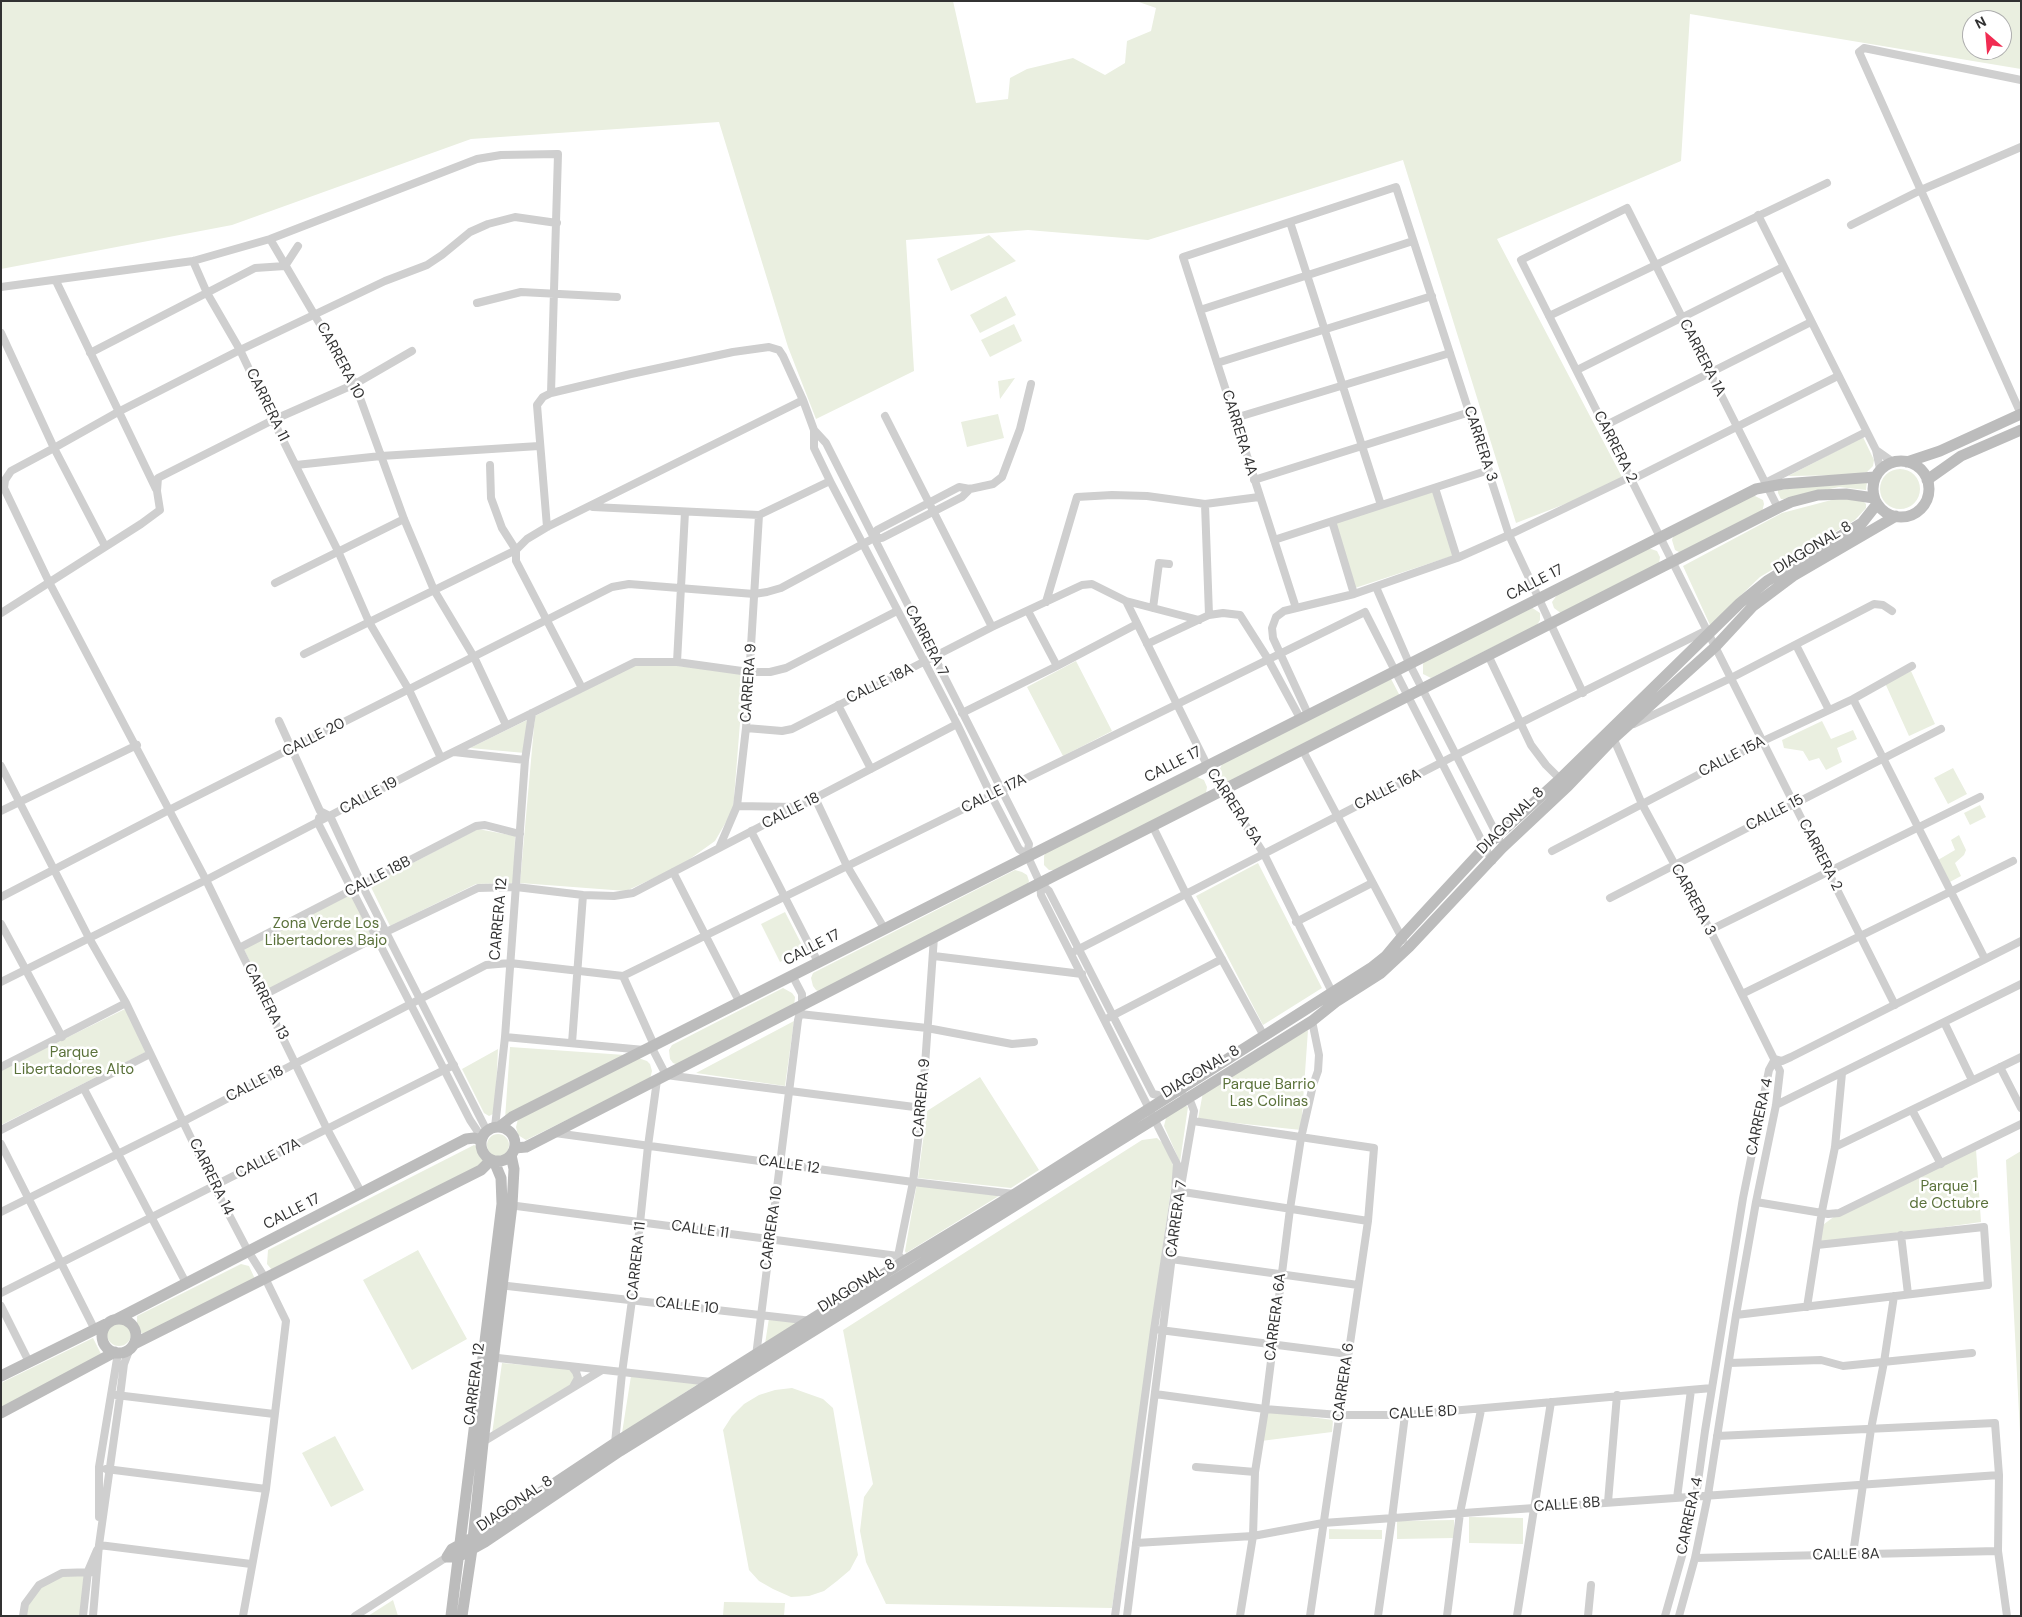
<!DOCTYPE html>
<style>
body{margin:0}
#map{position:relative;width:2022px;height:1617px;overflow:hidden;background:#fff;font-family:"DM Sans",sans-serif}
canvas{display:block}
.frame{position:absolute;inset:0;border:2px solid #323232;pointer-events:none}
.north{position:absolute;left:1962px;top:10px;width:50px;height:50px;box-sizing:border-box;background:#fff;border:1px solid #adadad;border-radius:50%;rotate:333deg;font-size:14px;font-weight:700;line-height:20px;text-align:center;color:#323232}
.north::after{content:'';display:block;margin:auto;width:18px;height:22px;background:#f12c52;clip-path:polygon(50% 0,100% 100%,50% 72%,0 100%)}
</style>
<div id="map">
<canvas width="2022" height="1617"></canvas>
<div class="frame"></div>
<div class="north">N</div>
</div>
<script>
const ctx = document.querySelector('canvas').getContext('2d');
ctx.lineJoin = 'round';
function paint(path, color) {
  ctx.fillStyle = color;
  ctx.fill(path, 'evenodd');
}
function toPath(rows) {
  const path = new Path2D();
  for (const r of rows) {
    if (r.length === 3) {
      path.moveTo(r[0] + r[2], r[1]);
      path.arc(r[0], r[1], r[2], 0, 2 * Math.PI);
      continue;
    }
    path.moveTo(r[0], r[1]);
    for (let i = 2; i < r.length; i += 2) path.lineTo(r[i], r[i + 1]);
  }
  return path;
}
function strokePath(path, color, width, dash) {
  ctx.strokeStyle = color;
  ctx.lineWidth = width;
  ctx.lineCap = dash ? 'butt' : 'round';
  ctx.setLineDash(dash || []);
  ctx.stroke(path);
}
function label(font, color, halo, rows, align = 'center') {
  ctx.font = font + ' "DM Sans",sans-serif';
  ctx.lineWidth = 5;
  ctx.setLineDash([]);
  ctx.textBaseline = 'middle';
  ctx.strokeStyle = halo;
  ctx.fillStyle = color;
  for (const [text, x, y, turn = 0] of rows) {
    ctx.save();
    ctx.translate(x, y);
    ctx.rotate((+turn || 0) * Math.PI / 180);
    ctx.textAlign = isNaN(turn) ? turn : align;
    if (halo) ctx.strokeText(text, 0, 0);
    ctx.fillText(text, 0, 0);
    ctx.restore();
  }
}
const green = toPath([
 [1,1,953,1,976,103,1008,99,1010,78,1027,69,1073,58,1105,75,1125,63,1127,41,1151,31,1156,8,1136,1,2021,1,2021,69,1690,14,1681,161,1497,239,1622,477,1578,499,1516,523,1403,160,1148,240,1028,230,906,240,914,371,816,419,788,347,719,122,471,139,232,225,1,269],
 [1972,20,2002,20,2002,50,1972,50],
 [989,235,1016,261,951,291,937,259],
 [1006,296,1016,315,980,333,970,315],
 [1014,324,1022,341,990,357,981,340],
 [1015,378,1000,399,998,381],
 [998,414,1004,438,967,447,961,422],
 [1863,437,1874,460,1873,466,1867,472,1853,475,1788,476],
 [1900,489,20],
 [1867,481,1866,490,1839,487,1784,499,1781,499,1778,493,1778,490],
 [1433,490,1455,555,1355,588,1334,523],
 [1753,495,1763,500,1764,504,1762,512,1681,553,1675,550,1672,540,1674,534],
 [1839,498,1862,500,1866,504,1866,508,1855,520,1760,577,1710,625,1683,566,1782,513],
 [1648,548,1657,551,1660,557,1659,564,1562,614,1554,608,1552,602,1557,595],
 [1531,607,1540,613,1540,620,1537,625,1431,678,1423,674,1423,664,1425,660],
 [1076,661,1112,731,1063,756,1027,687],
 [636,665,678,666,744,673,733,810,715,841,680,866,626,891,520,883,535,716],
 [1911,671,1935,724,1909,736,1885,683],
 [1390,677,1400,696,1232,783,1226,781,1221,777,1219,771,1222,764],
 [527,720,525,753,470,748],
 [1822,721,1831,739,1853,730,1857,739,1837,748,1842,762,1826,770,1819,758,1809,761,1803,751,1784,748,1782,740],
 [1953,768,1967,794,1948,804,1934,778],
 [1197,777,1204,780,1207,787,1206,793,1056,870,1049,870,1044,865,1044,856,1046,852],
 [1980,805,1986,817,1970,825,1964,813],
 [478,829,515,836,514,883,476,884,390,926,370,885],
 [1959,835,1966,850,1964,855,1955,863,1961,876,1948,883,1938,860,1955,850,1951,840],
 [1258,863,1322,988,1263,1025,1196,896],
 [1015,870,1022,872,1027,875,1029,881,1026,889,823,994,816,990,813,986,811,978,813,973],
 [351,893,373,935,264,992,244,949],
 [785,912,804,949,780,962,761,924],
 [783,988,792,993,795,997,794,1007,681,1066,673,1063,670,1059,669,1050,672,1045],
 [125,1009,146,1052,1,1125,1,1070],
 [794,1021,785,1086,696,1073],
 [1308,1030,1301,1130,1198,1119,1203,1092],
 [510,1047,625,1055,505,1119],
 [498,1049,495,1113,489,1116,484,1113,462,1069],
 [638,1058,647,1061,650,1064,652,1071,650,1079,526,1140,518,1135,516,1127,518,1119],
 [980,1077,1039,1170,1011,1188,918,1178,927,1111],
 [1185,1105,1188,1107,1180,1162,1164,1126,1166,1118],
 [498,1145,11],
 [1157,1138,1166,1146,1174,1168,1112,1608,886,1604,866,1562,860,1531,864,1497,873,1484,843,1330,1142,1140],
 [474,1145,479,1147,486,1161,480,1168,272,1270,267,1264,268,1250],
 [1976,1149,1981,1222,1817,1245,1820,1227,1839,1213],
 [2021,1151,2021,1452,2006,1160],
 [917,1183,1002,1194,906,1253,905,1251],
 [418,1250,467,1339,412,1370,363,1280],
 [241,1264,249,1266,255,1279,143,1334,139,1331,137,1324,137,1316],
 [769,1318,802,1322,765,1344],
 [119,1334,12],
 [93,1338,104,1360,1,1411,1,1383],
 [502,1363,570,1369,574,1375,574,1380,570,1387,492,1434],
 [631,1376,698,1384,622,1433],
 [792,1388,823,1399,833,1408,858,1555,850,1570,837,1581,824,1591,809,1596,791,1597,773,1589,759,1581,749,1570,723,1430,732,1416,744,1404,759,1395,775,1390],
 [1266,1411,1333,1420,1332,1432,1261,1441],
 [335,1436,364,1490,331,1507,302,1453],
 [1469,1517,1523,1518,1523,1544,1469,1543],
 [1454,1520,1454,1538,1397,1539,1397,1521],
 [1329,1529,1382,1530,1382,1539,1329,1539],
 [84,1575,80,1616,26,1616,27,1606,41,1588,62,1576],
 [393,1600,398,1616,368,1616],
 [724,1602,785,1603,784,1616,723,1616]
]);
const street = toPath([
 [2021,80,1864,48,1859,52,2021,414],
 [1758,215,1876,450,1880,469],
 [1290,222,1381,505],
 [1851,225,1921,190,2021,147],
 [270,239,355,384,404,519,434,590,474,657,506,725],
 [193,261,207,293,240,350,273,420,338,551,369,622,409,690,441,758],
 [56,281,156,489],
 [1,287,193,261,270,239,477,159,501,155,558,154,551,393],
 [477,303,521,292,617,297],
 [1200,310,1413,241],
 [1549,316,1827,183],
 [1,333,54,448,105,546],
 [90,353,255,268,285,266,298,246],
 [1217,363,1432,296],
 [1577,370,1783,267],
 [885,416,992,627],
 [1235,418,1450,353],
 [1604,426,1811,322],
 [814,430,826,443,1029,844,1027,855],
 [1876,450,1893,462],
 [296,465,381,456,539,446],
 [490,465,491,498,502,528,516,550,516,561,582,688],
 [1254,480,1470,412],
 [1631,480,1838,376],
 [1765,483,1866,432],
 [1435,488,1457,558],
 [1205,504,1209,615],
 [593,507,759,515,830,481],
 [1778,508,1627,208,1521,260,1895,1005],
 [1332,521,1354,594],
 [547,527,537,405,543,397,551,393,631,374,733,352,769,347,779,350,783,356,803,400,814,430,814,448,830,481,957,724,991,795,1019,849,1027,855,1040,883,1041,895,1177,1164,1175,1191,1154,1330,1115,1616],
 [874,538,877,530,959,487,970,489,993,484,1002,477,1020,429,1031,384],
 [1274,540,1489,470],
 [275,583,404,519],
 [1376,587,1409,663,1499,839],
 [1126,601,1199,620],
 [1046,602,1077,497,1112,495,1147,496,1205,504,1259,497],
 [1153,608,1159,563,1169,564],
 [1296,608,1183,257,1396,187,1509,535,1583,693],
 [1028,611,1057,666],
 [1,613,141,524,160,510,157,491,158,478,273,420,355,384,412,351],
 [1147,644,1209,615,1223,613,1240,615,1268,659,1300,718],
 [1796,645,1829,710],
 [304,654,516,550,527,539,547,527,803,400],
 [1488,655,1531,745,1546,765,1563,782],
 [677,662,685,512],
 [1853,699,1985,959],
 [838,705,871,769],
 [962,713,1057,666,1137,624],
 [1308,714,1273,638,1272,628,1276,617,1284,611,1354,594,1457,558,1509,535,1630,477],
 [279,721,320,811,330,816,362,885,487,1131],
 [1634,724,1731,678,1874,604,1883,605,1892,611],
 [746,728,782,731,792,729,992,627,1082,585,1092,584,1126,601,1207,765,1264,854,1332,992],
 [1612,735,1642,804,1710,930,1780,1071,1776,1105,1756,1202,1736,1315,1708,1495,1695,1558,1679,1616],
 [1302,749,1403,940],
 [454,752,525,760],
 [1,766,89,938,126,1003,214,1186,248,1251,265,1278,286,1321,266,1489,243,1616],
 [815,798,847,866,884,928],
 [737,806,795,807],
 [1,811,137,745],
 [319,818,318,823,352,890,470,1120,482,1138],
 [1152,825,1186,894,1264,1036],
 [751,831,818,962],
 [719,848,737,806,746,728,759,515],
 [1552,851,1763,741,1853,699,1912,666],
 [673,872,739,1001],
 [1040,883,1049,891,1153,1094,1163,1096,1168,1095],
 [1,897,169,810,612,587,629,584,754,594,767,592,781,588,874,538,882,538,962,497,970,489],
 [1610,898,1941,729],
 [1296,922,1372,883],
 [1,924,62,1037],
 [1710,930,1980,797],
 [239,948,476,826,485,825,520,834],
 [1075,951,1456,755,1707,630],
 [934,956,1082,974],
 [623,976,1365,612,1492,861],
 [623,976,654,1045],
 [1,982,206,880,441,758,635,662,677,662,749,672,770,672,786,668,897,611],
 [1742,994,2013,861],
 [262,996,386,932,478,888,516,887,583,895,614,896,633,893,957,724],
 [800,1014,927,1028,1012,1044,1034,1042],
 [1108,1018,1222,959],
 [1944,1022,1972,1080],
 [505,1037,644,1050],
 [572,1043,583,895],
 [651,1046,666,1075,922,1108],
 [1775,1059,1782,1061,1791,1057,2021,941],
 [1,1067,126,1003],
 [2000,1067,2021,1108],
 [84,1089,186,1283],
 [1776,1105,2021,984],
 [1912,1110,1941,1164],
 [1193,1121,1374,1148,1368,1221,1310,1616],
 [495,1127,505,1037,525,760,532,713],
 [1,1130,150,1054],
 [555,1133,913,1182,1014,1194],
 [1,1144,95,1330],
 [1835,1147,2021,1057],
 [1177,1191,1368,1221],
 [362,1194,327,1129,206,880,49,582,4,488,5,480,11,471,54,448,118,412,240,350,385,281,427,265,442,255,470,232,488,224,515,217,557,223],
 [1756,1202,1828,1214,1839,1213,2021,1124],
 [509,1205,898,1256,907,1261],
 [1,1212,184,1121,486,965,510,963,623,976],
 [1901,1235,1908,1294],
 [898,1256,913,1182,922,1108,934,937],
 [1171,1259,1358,1285],
 [499,1285,812,1321],
 [1,1293,454,1065],
 [1,1306,29,1362],
 [1807,1307,1822,1211,1835,1147,1842,1073],
 [1736,1315,1988,1285,1984,1227,1817,1245],
 [1160,1330,1348,1354],
 [756,1356,798,1020,802,1005,802,994,792,975],
 [489,1357,711,1382],
 [1729,1363,1821,1360,1843,1366,1972,1353],
 [572,1367,576,1372,578,1378,573,1387],
 [1155,1394,1265,1409,1339,1415,1405,1415,1712,1388],
 [116,1395,274,1414],
 [1717,1436,1995,1423,1999,1475,1998,1551,2007,1616],
 [481,1443,602,1370],
 [617,1445,615,1443,622,1373,632,1300,648,1146,657,1080],
 [1196,1467,1255,1472],
 [106,1469,266,1489],
 [1677,1498,1691,1390],
 [1608,1502,1617,1395],
 [99,1517,99,1467,118,1353],
 [1136,1543,1253,1536,1323,1523,1999,1475],
 [99,1545,251,1564],
 [1853,1554,1871,1429,1884,1362,1894,1296],
 [1695,1558,1998,1551],
 [23,1616,25,1604,39,1585,62,1573,93,1572],
 [83,1616,88,1571,97,1550],
 [93,1616,99,1545,120,1396,124,1364,130,1348],
 [355,1616,447,1557],
 [1127,1616,1180,1192,1194,1111,1191,1103,1184,1096],
 [1240,1616,1253,1536,1255,1472,1265,1409,1290,1209,1301,1138,1313,1085,1318,1071,1319,1055,1312,1021],
 [1378,1616,1392,1518,1405,1415],
 [1447,1616,1460,1513,1481,1410],
 [1517,1616,1551,1402],
 [1588,1616,1591,1585],
 [1665,1616,1684,1549,1696,1496,1705,1431,1743,1198,1769,1070,1775,1059]
]);
const secondary = toPath([
 [1901,489,28],
 [1907,462,1940,451,2021,414],
 [1927,480,1961,456,2021,430],
 [1877,504,1862,523,1767,581,1740,603,1560,779,1485,847,1401,938,1386,956,1371,968,1015,1194,906,1260,615,1443,472,1538,452,1549,447,1557,458,1557,485,1542,620,1451,1312,1021,1337,1001,1381,973,1409,947,1502,848,1568,786,1613,739,1715,647,1753,606,1793,576,1896,516],
 [498,1144,17],
 [499,1127,512,1117,1756,489,1783,484,1875,477],
 [515,1148,526,1147,1040,883,1778,508,1791,502,1818,495,1846,494,1874,498],
 [119,1336,17],
 [117,1319,466,1139,474,1138,481,1140],
 [134,1344,481,1170,491,1160],
 [1,1376,106,1324],
 [1,1413,115,1352],
 [451,1616,502,1204,501,1178,494,1161],
 [462,1616,472,1549,483,1443,512,1205,514,1169,511,1155]
]);
const streetNames = [
 ["CARRERA 1A",1702,358,63],
 ["CARRERA 10",340,361,62],
 ["CARRERA 11",267,405,64],
 ["CARRERA 4A",1239,433,73],
 ["CARRERA 3",1480,444,72],
 ["CARRERA 2",1615,447,63],
 ["DIAGONAL 8",1813,548,-31],
 ["CALLE 17",1535,583,-27],
 ["CARRERA 7",926,641,63],
 ["CARRERA 9",749,683,-86],
 ["CALLE 18A",880,684,-26],
 ["CALLE 20",314,738,-27],
 ["CALLE 15A",1732,757,-27],
 ["CALLE 17",1173,765,-27],
 ["CALLE 16A",1388,790,-27],
 ["CALLE 17A",994,794,-26],
 ["CALLE 19",369,796,-28],
 ["CARRERA 5A",1234,807,57],
 ["CALLE 18",791,811,-27],
 ["CALLE 15",1775,813,-27],
 ["DIAGONAL 8",1511,821,-45],
 ["CARRERA 2",1820,855,63],
 ["CALLE 18B",378,877,-27],
 ["CARRERA 3",1693,900,62],
 ["CARRERA 12",499,919,-85],
 ["CALLE 17",812,948,-27],
 ["CARRERA 13",266,1002,64],
 ["DIAGONAL 8",1201,1072,-31],
 ["CALLE 18",255,1084,-27],
 ["CARRERA 9",922,1098,-85],
 ["CARRERA 4",1760,1117,-78],
 ["CALLE 17A",268,1159,-27],
 ["CALLE 12",789,1165,8],
 ["CARRERA 14",211,1177,64],
 ["CALLE 17",292,1212,-27],
 ["CARRERA 7",1177,1219,-82],
 ["CARRERA 10",772,1228,-82],
 ["CALLE 11",700,1230,8],
 ["CARRERA 11",637,1261,-84],
 ["DIAGONAL 8",857,1286,-32],
 ["CALLE 10",687,1306,6],
 ["CARRERA 6A",1276,1317,-83],
 ["CARRERA 6",1344,1382,-82],
 ["CARRERA 12",475,1384,-83],
 ["CALLE 8D",1423,1413,-3],
 ["DIAGONAL 8",515,1504,-34],
 ["CALLE 8B",1567,1505,-4],
 ["CARRERA 4",1690,1516,-78],
 ["CALLE 8A",1846,1555,-1]
];
const parkNames = [
 ["Zona Verde Los",326,924],
 ["Libertadores Bajo",326,941],
 ["Parque",74,1053],
 ["Libertadores Alto",74,1070],
 ["Parque Barrio",1269,1085],
 ["Las Colinas",1269,1102],
 ["Parque 1",1949,1187],
 ["de Octubre",1949,1204]
];
paint(green, '#eaefe0');
strokePath(street, '#cfcfcf', 8);
strokePath(secondary, '#bcbcbc', 11);
label('15px', '#323232', '#fff', streetNames);
label('15px', '#5b723b', '#fff', parkNames);
</script>
